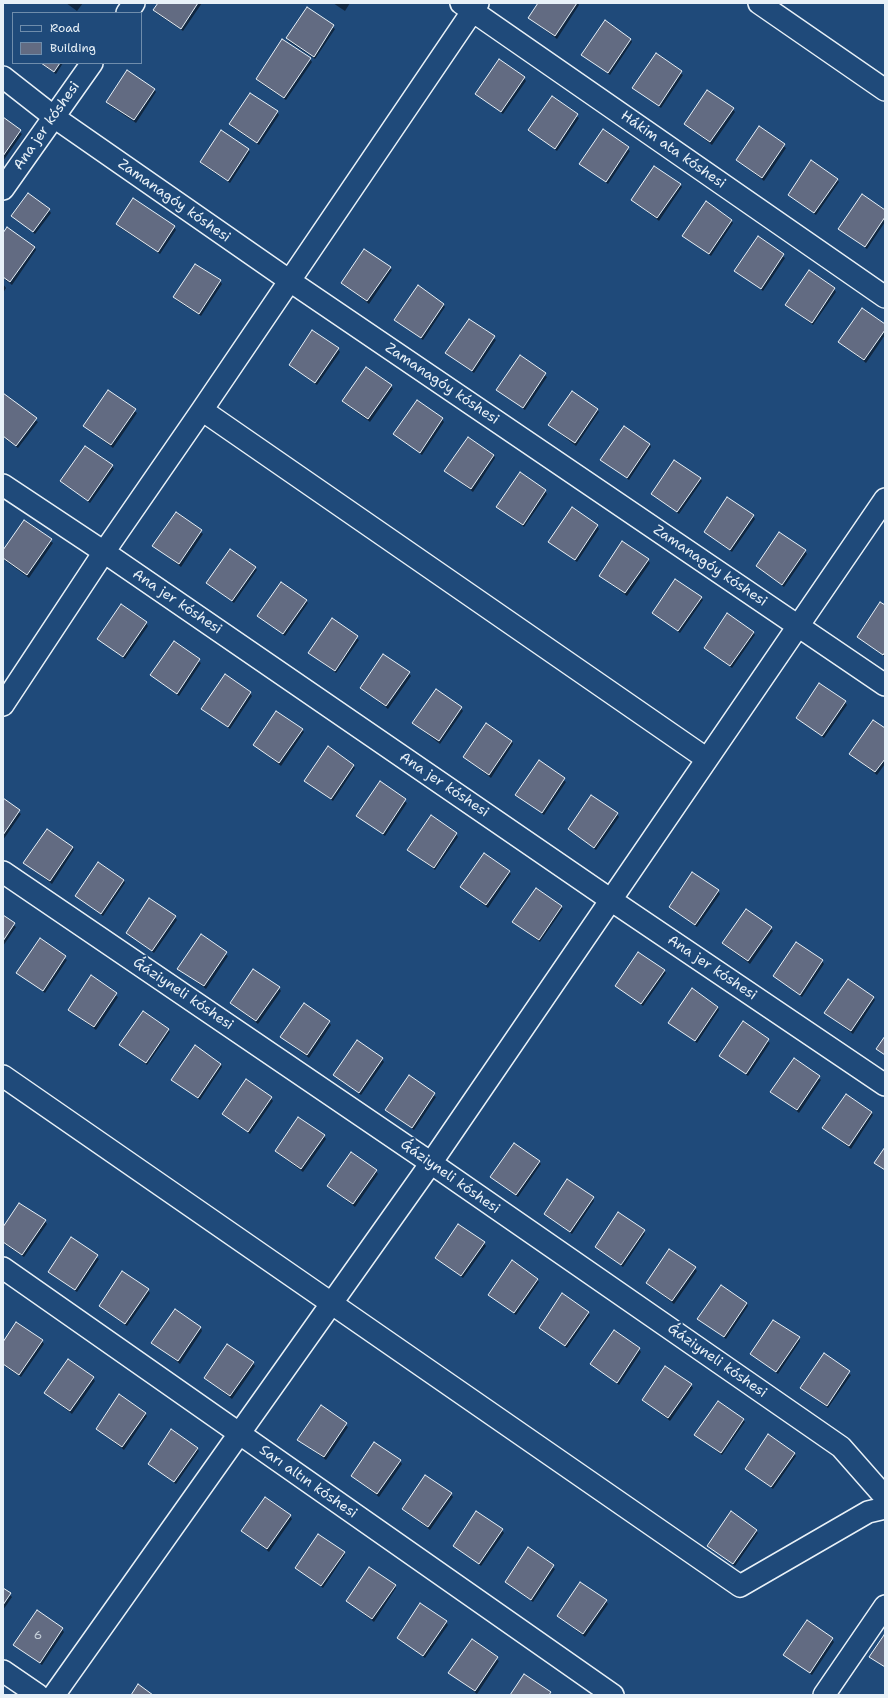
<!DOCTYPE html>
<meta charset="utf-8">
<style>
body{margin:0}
#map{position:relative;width:888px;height:1698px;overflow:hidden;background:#1f4a7a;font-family:"Shantell Sans",sans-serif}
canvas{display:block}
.frame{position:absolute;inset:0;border:4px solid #e8f1f8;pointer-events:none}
.legend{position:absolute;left:12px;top:12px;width:130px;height:52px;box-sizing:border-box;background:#1f4a7a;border:1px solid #6f8dac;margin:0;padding:5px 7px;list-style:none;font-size:12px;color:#e8f1f8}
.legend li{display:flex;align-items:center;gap:8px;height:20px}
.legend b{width:20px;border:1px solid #6f8dac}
</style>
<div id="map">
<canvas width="888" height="1698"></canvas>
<div class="frame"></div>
<ul class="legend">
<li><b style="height:5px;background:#1f4a7a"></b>Road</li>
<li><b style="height:11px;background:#626b82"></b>Building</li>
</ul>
</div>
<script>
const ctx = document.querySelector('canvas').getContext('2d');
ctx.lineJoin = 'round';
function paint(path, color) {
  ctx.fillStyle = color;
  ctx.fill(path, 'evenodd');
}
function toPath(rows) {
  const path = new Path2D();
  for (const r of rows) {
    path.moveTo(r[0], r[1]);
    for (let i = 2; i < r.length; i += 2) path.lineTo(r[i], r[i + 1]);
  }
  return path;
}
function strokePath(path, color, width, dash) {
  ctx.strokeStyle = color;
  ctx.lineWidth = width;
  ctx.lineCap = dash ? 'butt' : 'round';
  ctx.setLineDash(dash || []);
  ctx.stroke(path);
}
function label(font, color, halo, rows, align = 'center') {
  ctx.font = font + ' "Shantell Sans",sans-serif';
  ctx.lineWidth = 4;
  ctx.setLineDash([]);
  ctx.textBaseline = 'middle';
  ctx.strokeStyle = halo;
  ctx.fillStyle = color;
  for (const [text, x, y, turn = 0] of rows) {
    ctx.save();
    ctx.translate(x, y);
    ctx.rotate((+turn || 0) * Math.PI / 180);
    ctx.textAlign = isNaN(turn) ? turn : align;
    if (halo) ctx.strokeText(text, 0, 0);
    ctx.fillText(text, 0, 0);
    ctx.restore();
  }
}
const shadow = toPath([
 [66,3,83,3,77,11],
 [159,3,202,3,183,31,156,13,154,10],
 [333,3,350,3,345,11],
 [540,3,578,3,579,5,557,39,529,18],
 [307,8,335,29,315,59,288,41,287,38],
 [631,39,632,42,610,75,583,55],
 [656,55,683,75,661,108,634,88],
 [310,59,312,62,286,100,259,82,257,79],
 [40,63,63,63,56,74],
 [524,78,526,81,503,114,476,94],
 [154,89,156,92,136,123,109,105,107,102],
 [552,98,579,118,557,151,530,131],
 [733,109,735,112,712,145,685,124],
 [277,112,279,115,259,145,232,127,231,124],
 [3,118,22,134,3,161],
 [759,127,786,148,764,181,737,160],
 [603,131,630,151,608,184,581,164],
 [248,149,250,152,230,183,203,165,201,162],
 [837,179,839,182,816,215,789,195],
 [680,184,682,187,659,221,632,200],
 [49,210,51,213,35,234,13,216],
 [885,212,885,222,867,249,839,229],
 [731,220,733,223,711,256,683,236],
 [117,224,174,227,176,230,160,254,119,227],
 [3,235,35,247,36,250,12,285,3,278],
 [758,238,785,258,763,291,736,271],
 [390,268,392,270,369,304,342,283],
 [220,281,222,284,201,316,176,300,175,297],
 [3,284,6,288,3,293],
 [834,289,836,292,813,325,786,305],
 [443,304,445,307,423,340,395,320],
 [469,320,496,340,474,373,446,353],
 [885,325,885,335,866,363,839,342],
 [338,349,340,352,317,385,290,365],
 [520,357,547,377,525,410,498,390],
 [391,386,393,389,370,422,343,402],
 [109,391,137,413,113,448,84,426],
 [3,394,38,422,18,448,3,437],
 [597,409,599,412,576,446,549,425],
 [442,419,444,422,422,455,394,434],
 [650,444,651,447,629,480,602,460],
 [494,455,495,458,473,492,446,471],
 [112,466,114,469,90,503,61,481],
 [700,478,702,481,679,514,652,494],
 [545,491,547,494,524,527,497,507],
 [176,513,203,534,181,567,154,546],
 [753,516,755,519,732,552,705,532],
 [24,521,53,543,29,578,3,559,3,552],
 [597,526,599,529,577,562,550,542],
 [805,551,807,554,784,587,757,567],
 [648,560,650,563,627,596,600,576],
 [255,567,257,570,234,603,207,583],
 [701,597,703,600,680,633,653,613],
 [306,600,308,603,285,636,258,616],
 [885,607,885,657,858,637],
 [332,620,359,640,336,673,309,653],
 [146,623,148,626,125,659,98,639],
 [753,632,755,635,732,668,705,648],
 [174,643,201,663,179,696,152,676],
 [409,673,411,676,388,709,361,688],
 [250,693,252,696,230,729,203,709],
 [845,702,847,705,824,738,797,718],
 [461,708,463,711,440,744,413,723],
 [302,729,304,732,281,766,254,745],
 [885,730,885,764,877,775,850,754],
 [512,741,513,744,491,778,464,757],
 [539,762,566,782,544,815,517,795],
 [353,765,355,768,333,801,305,781],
 [380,783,407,803,385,836,358,816],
 [3,800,21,814,3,840],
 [617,814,619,817,596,850,569,829],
 [456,834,458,837,435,870,408,850],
 [73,847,74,850,52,884,25,863],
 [509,871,511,874,488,908,461,887],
 [124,880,125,883,103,916,76,896],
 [718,891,720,894,697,927,670,907],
 [561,906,563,909,540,942,513,922],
 [3,916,16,927,3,946],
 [175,917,177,920,154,953,127,933],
 [771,928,773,931,750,964,723,944],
 [201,935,228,956,206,989,179,969],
 [40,940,67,960,45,993,18,973],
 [822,961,824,964,802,997,774,976],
 [664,970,666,973,643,1006,616,986],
 [91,976,118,997,96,1030,69,1010],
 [279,988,281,991,258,1024,231,1003],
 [873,997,875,1000,853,1034,825,1013],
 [718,1007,719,1010,697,1043,670,1023],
 [329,1022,331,1025,309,1058,281,1037],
 [743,1023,770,1043,748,1076,721,1056],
 [168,1029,170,1032,147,1065,120,1045],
 [382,1059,384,1062,361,1095,334,1075],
 [794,1059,821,1080,799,1113,772,1092],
 [221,1064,222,1067,200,1100,173,1080],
 [409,1077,436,1097,414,1130,386,1110],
 [271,1098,273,1101,250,1134,223,1114],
 [871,1112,873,1115,851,1149,823,1128],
 [324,1136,326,1139,303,1172,276,1152],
 [885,1149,885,1171,876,1163],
 [539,1161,541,1164,518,1197,491,1177],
 [376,1171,378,1174,355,1207,328,1186],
 [593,1198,594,1201,572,1234,545,1214],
 [45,1221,47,1224,24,1257,3,1243,3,1228],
 [644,1231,645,1234,623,1267,596,1247],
 [72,1239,99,1259,77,1292,49,1272],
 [484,1243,486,1246,463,1278,436,1258],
 [695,1268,697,1271,674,1304,647,1283],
 [537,1279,539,1282,516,1315,489,1295],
 [148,1290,150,1293,127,1326,100,1306],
 [747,1303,748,1306,726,1339,699,1319],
 [588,1312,590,1315,567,1348,540,1328],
 [201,1328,202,1331,180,1364,153,1343],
 [799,1338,800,1341,778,1374,751,1354],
 [42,1341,44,1344,21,1377,3,1365,3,1344],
 [639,1349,641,1352,619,1385,591,1364],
 [824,1355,851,1375,828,1408,801,1388],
 [253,1363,255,1366,232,1399,205,1378],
 [93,1378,95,1381,72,1414,45,1393],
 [691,1385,693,1388,670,1421,643,1400],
 [321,1406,348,1427,326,1460,299,1440],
 [145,1413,147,1416,124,1450,97,1429],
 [743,1419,745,1422,722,1455,695,1435],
 [197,1448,199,1451,176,1484,149,1464],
 [794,1453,796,1456,773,1489,746,1469],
 [400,1461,402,1464,379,1497,352,1476],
 [451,1494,453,1497,430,1530,403,1509],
 [290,1516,292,1519,269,1552,242,1531],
 [502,1530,504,1533,481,1566,454,1546],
 [756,1530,758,1533,735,1566,708,1546],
 [528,1549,555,1569,533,1602,506,1582],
 [344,1552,345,1555,323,1588,296,1568],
 [395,1585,396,1588,374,1622,347,1601],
 [3,1589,12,1597,3,1610],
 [606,1601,608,1604,585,1637,558,1616],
 [446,1622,448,1625,425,1658,398,1638],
 [62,1629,64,1632,42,1665,14,1645],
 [885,1637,885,1668,871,1657],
 [832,1639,834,1642,812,1675,784,1655],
 [472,1640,499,1661,477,1694,450,1673]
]);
const building = toPath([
 [158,3,198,3,181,29,153,10,158,3],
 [538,3,577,3,555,36,528,18,538,3],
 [307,7,334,25,314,57,286,38,307,7],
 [605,20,631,39,608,73,581,55,605,20],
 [282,39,311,58,284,98,256,79,282,39],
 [656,53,682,71,659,106,632,88,656,53],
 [499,59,525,77,501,112,475,94,499,59],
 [41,63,60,63,54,72,41,63],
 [127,70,155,89,134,120,106,102,127,70],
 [707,90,734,108,710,142,684,124,707,90],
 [250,93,278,111,257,143,229,124,250,93],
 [552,96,578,114,555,149,528,130,552,96],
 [3,117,21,130,3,156,3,117],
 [759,126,785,144,762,178,736,160,759,126],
 [603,129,629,147,606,182,579,164,603,129],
 [221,130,249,149,228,181,200,162,221,130],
 [811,160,838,179,814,213,788,195,811,160],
 [654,166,681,184,657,218,631,200,654,166],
 [28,193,50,209,33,232,11,216,28,193],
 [862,194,885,210,885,217,865,247,838,229,862,194],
 [133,198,175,226,158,252,116,224,133,198],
 [706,201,732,220,709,254,682,236,706,201],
 [7,227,35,247,10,282,3,277,3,233,7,227],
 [758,236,784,254,761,289,734,271,758,236],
 [364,249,391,267,367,301,341,283,364,249],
 [195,264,221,280,199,314,173,297,195,264],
 [809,270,835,288,812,323,785,305,809,270],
 [418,285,444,304,421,338,394,320,418,285],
 [862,308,885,324,885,330,864,360,838,342,862,308],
 [469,319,495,336,472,371,445,353,469,319],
 [312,330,339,348,315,383,289,365,312,330],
 [520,355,546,373,523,408,496,390,520,355],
 [366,367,392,385,368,419,342,401,366,367],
 [108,390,136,409,111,445,83,426,108,390],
 [572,391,598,409,575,443,548,425,572,391],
 [3,393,37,418,16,446,3,436,3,393],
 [417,400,443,418,420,453,393,434,417,400],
 [624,426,650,444,627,478,600,460,624,426],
 [468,437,494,455,471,489,444,471,468,437],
 [85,446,113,465,88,501,60,481,85,446],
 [674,460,701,478,677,512,651,494,674,460],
 [520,472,546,490,523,525,496,507,520,472],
 [727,497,754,515,730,550,704,532,727,497],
 [572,507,598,525,575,560,548,542,572,507],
 [176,512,202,530,179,564,152,546,176,512],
 [24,520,52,539,27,575,3,558,3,550,24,520],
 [779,532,806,550,782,585,756,566,779,532],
 [622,541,649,559,625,593,599,576,622,541],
 [230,549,256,567,232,601,206,583,230,549],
 [675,579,702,597,678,631,652,613,675,579],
 [281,582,307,600,283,634,257,616,281,582],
 [880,602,885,605,885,652,883,655,857,637,880,602],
 [121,604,147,622,123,657,97,639,121,604],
 [727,613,754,632,730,666,704,648,727,613],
 [332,618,358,636,335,671,308,653,332,618],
 [174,641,200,659,177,694,150,675,174,641],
 [383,654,410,672,386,706,360,688,383,654],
 [225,674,251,692,228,727,201,709,225,674],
 [819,683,846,701,822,736,796,718,819,683],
 [436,689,462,707,439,741,412,723,436,689],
 [276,711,303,729,279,763,253,745,276,711],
 [873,720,885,728,885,759,875,772,849,754,873,720],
 [486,723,512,741,489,775,463,757,486,723],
 [328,746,354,765,331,799,304,781,328,746],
 [539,760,565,778,542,813,515,795,539,760],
 [380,781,406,799,383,834,356,816,380,781],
 [591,795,618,813,594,848,568,829,591,795],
 [3,798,20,810,3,835,3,798],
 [431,815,457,833,434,868,407,850,431,815],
 [47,829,73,847,50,881,23,863,47,829],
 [484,853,510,871,486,905,460,887,484,853],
 [98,862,124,880,101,914,75,896,98,862],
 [692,872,719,890,695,925,669,907,692,872],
 [536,888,562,906,539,940,512,922,536,888],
 [149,898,176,916,152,951,126,933,149,898],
 [746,909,772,927,748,961,722,943,746,909],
 [3,915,15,923,3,941,3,915],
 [201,934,227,952,204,986,177,969,201,934],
 [40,938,66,956,43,991,16,973,40,938],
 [796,942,823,960,800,995,773,976,796,942],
 [638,952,665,970,641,1004,615,986,638,952],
 [253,969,280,987,256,1021,230,1003,253,969],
 [91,975,117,993,94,1027,68,1010,91,975],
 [848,979,874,997,851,1031,824,1013,848,979],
 [692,988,718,1007,695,1041,668,1023,692,988],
 [304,1003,330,1021,307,1055,280,1037,304,1003],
 [143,1011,169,1029,146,1063,119,1045,143,1011],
 [743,1021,769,1039,746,1074,719,1056,743,1021],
 [885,1036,885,1055,876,1049,885,1036],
 [357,1040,383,1058,359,1093,333,1075,357,1040],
 [195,1045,221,1064,198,1098,171,1080,195,1045],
 [794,1058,820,1076,797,1110,770,1092,794,1058],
 [409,1075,435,1093,412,1128,385,1110,409,1075],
 [246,1079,272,1097,248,1132,222,1114,246,1079],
 [846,1094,872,1112,849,1146,822,1128,846,1094],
 [298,1117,325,1135,301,1169,275,1151,298,1117],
 [514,1143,540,1161,516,1195,490,1177,514,1143],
 [885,1147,885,1170,874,1163,885,1147],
 [351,1152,377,1170,353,1204,327,1186,351,1152],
 [567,1179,594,1197,570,1232,544,1214,567,1179],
 [19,1203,46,1220,22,1255,3,1242,3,1227,19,1203],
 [618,1212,645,1230,621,1265,595,1247,618,1212],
 [458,1224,485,1242,461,1276,435,1258,458,1224],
 [71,1237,98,1255,75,1290,48,1272,71,1237],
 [669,1249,696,1267,672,1301,646,1283,669,1249],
 [512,1260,538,1279,514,1313,488,1295,512,1260],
 [122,1271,149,1289,125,1324,99,1306,122,1271],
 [721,1285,747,1303,724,1337,697,1319,721,1285],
 [562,1293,589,1312,565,1346,539,1328,562,1293],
 [175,1309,201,1327,178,1361,151,1343,175,1309],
 [773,1320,800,1337,776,1372,750,1354,773,1320],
 [16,1322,43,1340,19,1375,3,1364,3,1342,16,1322],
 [614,1330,640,1348,617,1383,590,1364,614,1330],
 [227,1344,254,1362,230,1396,204,1378,227,1344],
 [824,1353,850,1371,827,1406,800,1388,824,1353],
 [68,1359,94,1377,70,1411,44,1393,68,1359],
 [665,1366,692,1384,668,1418,642,1400,665,1366],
 [119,1394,146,1413,122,1447,96,1429,119,1394],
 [718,1401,744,1419,721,1453,694,1435,718,1401],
 [321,1405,347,1423,324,1457,297,1440,321,1405],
 [171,1429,198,1448,174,1482,148,1464,171,1429],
 [768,1434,795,1453,771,1487,745,1469,768,1434],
 [374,1442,401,1460,377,1494,351,1476,374,1442],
 [425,1475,452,1493,428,1527,402,1509,425,1475],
 [265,1497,291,1515,267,1549,241,1531,265,1497],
 [476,1511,503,1529,479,1564,453,1546,476,1511],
 [731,1511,757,1530,733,1564,707,1546,731,1511],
 [318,1534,345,1552,321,1586,295,1568,318,1534],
 [528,1547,554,1565,531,1600,505,1582,528,1547],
 [369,1567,396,1585,372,1619,346,1601,369,1567],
 [580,1582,607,1600,583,1634,557,1616,580,1582],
 [3,1588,11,1593,3,1605,3,1588],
 [420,1603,447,1621,423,1656,397,1638,420,1603],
 [37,1610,63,1628,40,1663,13,1645,37,1610],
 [807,1620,833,1638,810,1673,783,1655,807,1620],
 [884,1635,885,1636,885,1667,869,1657,884,1635],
 [472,1639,498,1657,475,1691,448,1673,472,1639],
 [524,1674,551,1692,549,1695,510,1695,524,1674],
 [138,1684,153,1695,131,1695,138,1684]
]);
const minor = toPath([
 [461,3,885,297],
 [759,3,885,90],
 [127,13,134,3],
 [3,77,54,117,290,281,885,685],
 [3,189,92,63],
 [202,410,707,759],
 [3,485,104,552,611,900,885,1085],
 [3,705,104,552,202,410,478,3],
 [3,872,431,1163,841,1447,885,1497],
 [3,1076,740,1586,868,1512,885,1508],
 [3,1268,613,1695],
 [3,1671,38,1695],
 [54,1695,431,1163,885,499],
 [824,1695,885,1606]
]);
const numberNames = [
 ["6",38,1636]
];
const streetNames = [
 ["Ana jer kóshesi",47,126,-55],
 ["Hákim ata kóshesi",673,150,35],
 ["Zamanagóy kóshesi",174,201,35],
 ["Zamanagóy kóshesi",442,384,34],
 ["Zamanagóy kóshesi",710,566,34],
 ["Ana jer kóshesi",177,602,34],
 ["Ana jer kóshesi",444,785,34],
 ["Ana jer kóshesi",712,968,34],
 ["Ǵáziyneli kóshesi",183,994,34],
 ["Ǵáziyneli kóshesi",450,1177,35],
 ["Ǵáziyneli kóshesi",717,1361,35],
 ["Sarı altın kóshesi",308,1482,35]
];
paint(shadow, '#0007');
paint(building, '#626b82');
strokePath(building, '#e8f1f8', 1);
strokePath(minor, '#e8f1f8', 24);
strokePath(minor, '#1f4a7a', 21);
label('12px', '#c6d0da', null, numberNames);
label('14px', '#e8f1f8', '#1f4a7a', streetNames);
</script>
